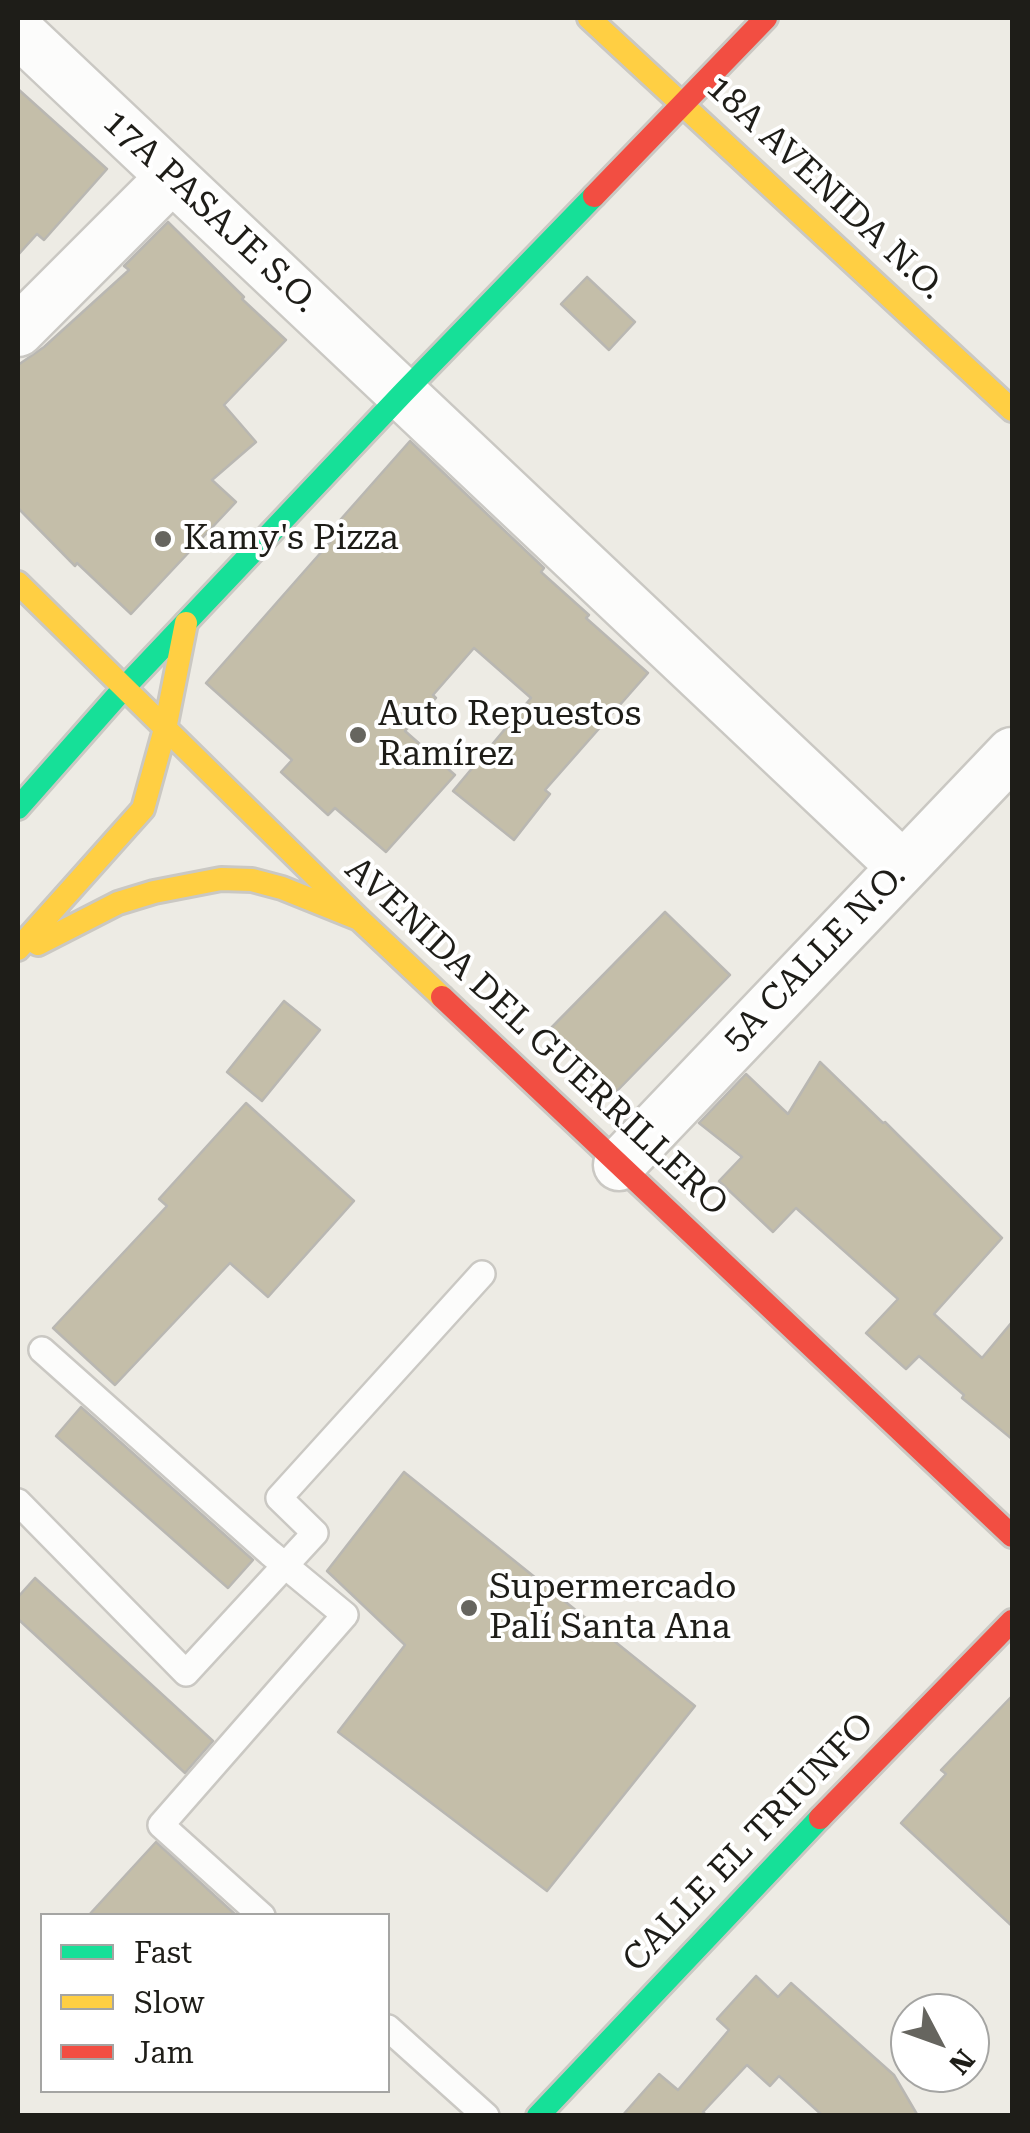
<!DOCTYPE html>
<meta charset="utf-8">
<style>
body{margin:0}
#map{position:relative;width:1030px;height:2133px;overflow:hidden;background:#edebe4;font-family:"Roboto Serif",serif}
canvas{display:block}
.frame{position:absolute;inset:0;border:20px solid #1e1d18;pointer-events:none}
.legend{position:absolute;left:40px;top:1913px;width:350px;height:180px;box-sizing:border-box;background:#fff;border:2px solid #a5a5a3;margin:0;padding:12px 18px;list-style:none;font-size:30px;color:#1e1d18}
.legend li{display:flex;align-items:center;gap:20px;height:50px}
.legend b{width:50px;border:2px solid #a5a5a3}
.north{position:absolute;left:890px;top:1993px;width:100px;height:100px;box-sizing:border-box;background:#fff;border:2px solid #a5a5a3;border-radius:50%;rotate:131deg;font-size:28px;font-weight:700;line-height:40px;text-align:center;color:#1e1d18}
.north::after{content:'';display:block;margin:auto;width:35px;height:45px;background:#66655f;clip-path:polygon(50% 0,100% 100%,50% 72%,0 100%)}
</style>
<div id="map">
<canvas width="1030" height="2133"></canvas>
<div class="frame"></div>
<ul class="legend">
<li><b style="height:12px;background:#16e098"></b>Fast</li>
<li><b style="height:12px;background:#ffcf43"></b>Slow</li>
<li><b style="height:12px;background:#f24e42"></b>Jam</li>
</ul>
<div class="north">N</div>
</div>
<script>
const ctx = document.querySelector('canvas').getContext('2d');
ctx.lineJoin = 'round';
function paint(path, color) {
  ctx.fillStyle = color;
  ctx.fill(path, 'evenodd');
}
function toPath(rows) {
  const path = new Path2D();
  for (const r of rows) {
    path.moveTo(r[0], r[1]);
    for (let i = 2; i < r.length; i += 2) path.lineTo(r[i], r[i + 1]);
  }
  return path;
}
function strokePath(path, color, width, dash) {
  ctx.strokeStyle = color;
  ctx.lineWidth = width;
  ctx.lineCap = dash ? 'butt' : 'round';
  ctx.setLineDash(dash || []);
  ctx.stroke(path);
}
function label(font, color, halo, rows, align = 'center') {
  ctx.font = font + ' "Roboto Serif",serif';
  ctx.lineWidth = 8;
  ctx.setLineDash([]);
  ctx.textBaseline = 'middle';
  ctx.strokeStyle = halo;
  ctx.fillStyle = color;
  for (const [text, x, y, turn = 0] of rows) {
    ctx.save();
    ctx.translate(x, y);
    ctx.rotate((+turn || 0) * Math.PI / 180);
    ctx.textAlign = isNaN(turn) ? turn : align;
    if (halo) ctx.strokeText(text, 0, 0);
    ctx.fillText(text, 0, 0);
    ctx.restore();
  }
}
const building = toPath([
 [18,89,107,169,44,240,37,234,18,255,18,89],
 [168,222,244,297,242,299,286,340,224,405,256,442,212,480,236,502,131,614,77,563,75,566,18,508,18,365,44,347,129,270,124,266,168,222],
 [587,277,635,322,609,350,561,304,587,277],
 [410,441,544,568,541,572,589,615,586,618,648,673,545,790,550,794,514,840,453,791,531,698,474,648,433,695,436,698,405,731,455,775,386,852,335,808,328,815,281,772,292,760,206,683,331,541,326,536,410,441],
 [665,912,730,975,616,1092,551,1028,665,912],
 [284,1001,320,1030,262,1101,227,1072,284,1001],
 [820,1062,883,1123,885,1122,897,1134,1002,1238,934,1314,982,1358,1012,1322,1012,1439,962,1398,964,1395,919,1356,906,1369,866,1333,898,1299,796,1208,773,1232,719,1181,742,1157,699,1123,746,1074,788,1114,820,1062],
 [246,1103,354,1201,268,1297,230,1263,115,1385,53,1328,167,1206,159,1199,246,1103],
 [81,1407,253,1560,228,1588,56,1436,81,1407],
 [404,1472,695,1706,547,1891,338,1732,405,1645,327,1571,404,1472],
 [35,1578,213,1741,185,1773,18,1619,18,1597,35,1578],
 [1012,1696,1012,1926,901,1823,946,1774,941,1770,1012,1696],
 [156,1842,237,1916,88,1916,156,1842],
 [756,1976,778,1997,791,1983,894,2075,918,2116,823,2116,779,2076,770,2086,747,2065,703,2112,707,2116,622,2116,659,2074,678,2090,729,2030,717,2019,756,1976]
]);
const lane = toPath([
 [42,1350,270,1553,345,1615,161,1825,262,1916],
 [18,1502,186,1673,315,1533,279,1498,482,1274],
 [388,2028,486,2116]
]);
const street = toPath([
 [18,31,903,867],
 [18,331,172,177],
 [619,1165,1012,753]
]);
const fast = toPath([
 [18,808,124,688,403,393,594,196],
 [538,2116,820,1818]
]);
const slow = toPath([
 [589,18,1012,410],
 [18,583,359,919,442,997],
 [38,944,118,903,154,892,221,879,252,880,282,888,359,919],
 [18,949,143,809,165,729,186,623]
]);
const jam = toPath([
 [594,196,766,18],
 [442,997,1012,1536],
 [820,1818,1012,1621]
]);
const markers = [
 [163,539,10,"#66655f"],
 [358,735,10,"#66655f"],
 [469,1608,10,"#66655f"]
];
const streetNames = [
 ["18A AVENIDA N.O.",825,188,43],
 ["17A PASAJE S.O.",210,212,43],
 ["5A CALLE N.O.",815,958,-46],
 ["AVENIDA DEL GUERRILLERO",536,1037,43],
 ["CALLE EL TRIUNFO",749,1843,-46]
];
const poiNames = [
 ["Kamy's Pizza",183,539],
 ["Auto Repuestos",378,715],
 ["Ramírez",378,755],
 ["Supermercado",489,1588],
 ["Palí Santa Ana",489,1628]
];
paint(building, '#c4bea9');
strokePath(building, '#b9b7b2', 2.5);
strokePath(lane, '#cac8c3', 30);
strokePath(street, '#cac8c3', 55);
strokePath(fast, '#cac8c3', 28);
strokePath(slow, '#cac8c3', 28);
strokePath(jam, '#cac8c3', 28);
strokePath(lane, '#fcfcfb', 25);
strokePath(street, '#fcfcfb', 50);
strokePath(fast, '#16e098', 22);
strokePath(slow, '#ffcf43', 22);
strokePath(jam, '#f24e42', 22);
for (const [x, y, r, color] of markers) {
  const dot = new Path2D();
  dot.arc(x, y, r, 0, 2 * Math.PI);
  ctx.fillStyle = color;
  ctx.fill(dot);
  strokePath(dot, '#fff', 4);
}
label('35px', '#1e1d18', '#fff', streetNames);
label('35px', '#1e1d18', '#fff', poiNames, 'left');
</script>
